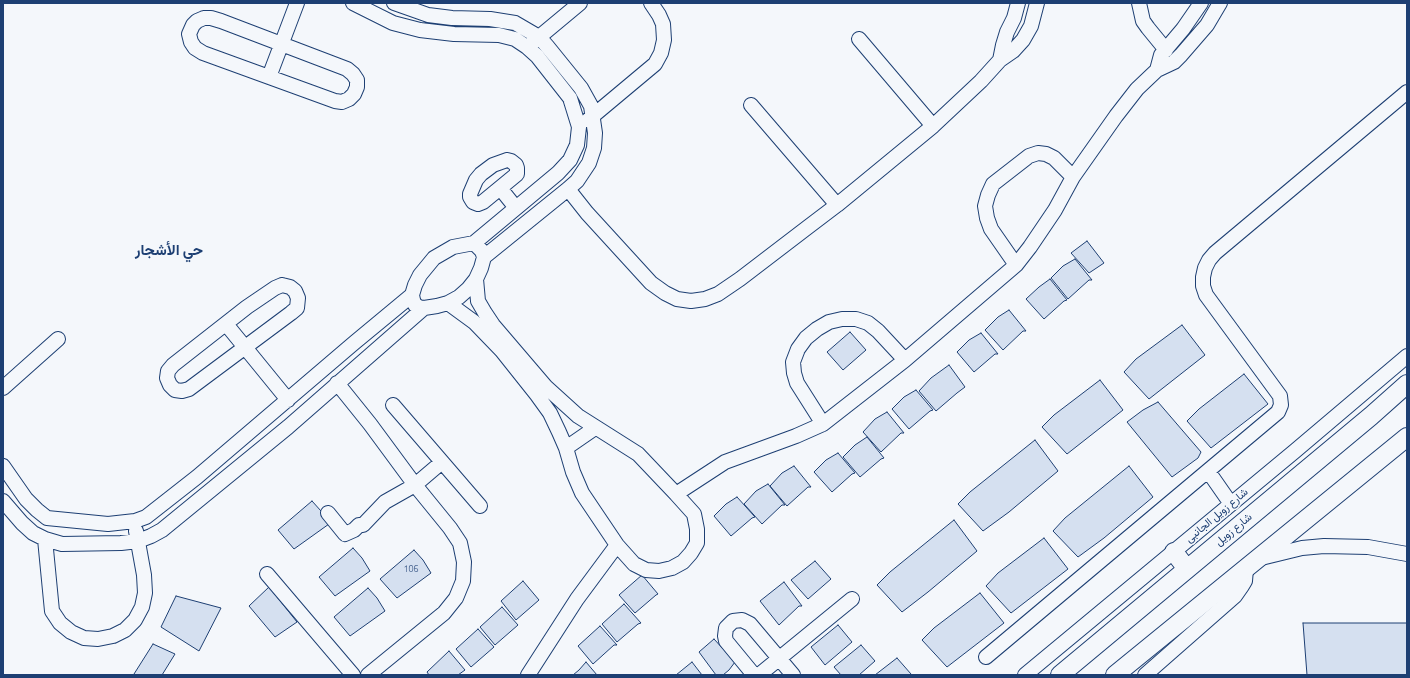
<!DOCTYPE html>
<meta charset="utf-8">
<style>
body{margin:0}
#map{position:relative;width:1410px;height:678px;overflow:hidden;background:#f4f7fb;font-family:"Titillium Web",sans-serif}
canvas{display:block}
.frame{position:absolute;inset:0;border:4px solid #1d3f73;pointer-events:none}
</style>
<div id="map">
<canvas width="1410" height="678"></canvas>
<div class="frame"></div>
</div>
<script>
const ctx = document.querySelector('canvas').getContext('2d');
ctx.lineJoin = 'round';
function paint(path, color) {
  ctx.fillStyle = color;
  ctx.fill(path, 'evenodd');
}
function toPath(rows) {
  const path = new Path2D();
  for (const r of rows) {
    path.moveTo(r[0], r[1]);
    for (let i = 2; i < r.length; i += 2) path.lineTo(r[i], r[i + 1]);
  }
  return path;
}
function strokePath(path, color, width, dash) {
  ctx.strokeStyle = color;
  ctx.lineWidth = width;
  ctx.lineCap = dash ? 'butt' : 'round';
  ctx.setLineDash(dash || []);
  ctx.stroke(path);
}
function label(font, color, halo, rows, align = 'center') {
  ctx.font = font + ' "Titillium Web",Vazirmatn,sans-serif';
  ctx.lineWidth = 3;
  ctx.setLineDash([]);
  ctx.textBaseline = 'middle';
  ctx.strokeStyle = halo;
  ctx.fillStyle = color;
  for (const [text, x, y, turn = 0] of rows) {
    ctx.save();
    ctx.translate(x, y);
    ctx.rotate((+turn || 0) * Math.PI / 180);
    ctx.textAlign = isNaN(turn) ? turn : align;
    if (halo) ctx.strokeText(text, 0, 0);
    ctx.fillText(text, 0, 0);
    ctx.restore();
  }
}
const building = toPath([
 [1087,241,1104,263,1089,273,1071,253,1087,241],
 [1075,259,1092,280,1089,280,1068,299,1051,278,1063,266,1075,259],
 [1050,279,1067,300,1064,301,1044,319,1026,299,1039,287,1050,279],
 [1009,310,1026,331,1023,331,1003,350,985,330,998,317,1009,310],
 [1182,325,1205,355,1149,399,1124,372,1136,359,1182,325],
 [850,332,866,350,843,370,827,352,850,332],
 [981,333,998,354,995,354,974,372,957,352,969,340,981,333],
 [949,365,965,387,957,393,936,411,919,391,931,378,949,365],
 [1244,374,1268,404,1211,448,1187,421,1199,409,1244,374],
 [1100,380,1123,410,1067,454,1042,427,1054,415,1100,380],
 [916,390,933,410,930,411,909,429,892,409,904,397,916,390],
 [1158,402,1201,452,1198,458,1172,477,1127,422,1143,410,1158,402],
 [887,412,904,433,901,433,881,452,863,432,875,419,887,412],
 [867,437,884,458,881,459,860,477,843,457,855,445,867,437],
 [1035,440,1058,471,1009,512,983,531,958,504,970,492,1035,440],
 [838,453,855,473,852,474,832,492,814,472,826,460,838,453],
 [794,466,811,487,808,487,787,506,770,486,782,473,794,466],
 [1129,466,1153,497,1104,538,1078,557,1053,531,1065,518,1129,466],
 [768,484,785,505,782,505,762,524,744,504,756,491,768,484],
 [737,497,755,517,752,518,731,536,714,516,726,504,737,497],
 [312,501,321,511,329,524,294,549,278,530,312,501],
 [954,520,977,551,928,592,902,612,877,585,890,572,954,520],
 [1044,538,1068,569,1011,613,986,586,998,573,1044,538],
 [353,548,362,558,370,571,335,596,319,577,353,548],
 [414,550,423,560,431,573,397,598,380,579,414,550],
 [815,561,831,579,808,599,791,580,815,561],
 [642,575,658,594,656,595,635,613,619,595,642,575],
 [523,581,539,600,516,620,501,601,523,581],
 [784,582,802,606,799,606,779,625,760,601,784,582],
 [269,587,297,622,275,637,249,606,269,587],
 [368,588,377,598,385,611,350,636,334,617,368,588],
 [980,593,1004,623,947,667,922,640,934,628,980,593],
 [176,596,221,608,199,651,161,627,176,596],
 [624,604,641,623,638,624,617,642,602,624,624,604],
 [502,607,518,625,495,645,480,627,502,607],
 [1303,623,1407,623,1407,675,1307,675,1303,623],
 [838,625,852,642,825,665,811,647,838,625],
 [600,626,617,645,614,645,593,664,578,646,600,626],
 [478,629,494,647,471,667,456,649,478,629],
 [714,639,735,662,729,670,723,675,716,675,699,652,714,639],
 [153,644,175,654,162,675,136,675,134,674,153,644],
 [861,645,875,661,859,675,841,675,834,667,861,645],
 [449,651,465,670,458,675,429,675,427,672,449,651],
 [897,658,911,674,910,675,875,675,897,658],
 [586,662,597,675,573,675,579,670,586,662],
 [692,662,702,675,676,675,692,662]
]);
const minor = toPath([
 [353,3,393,23,420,30,454,34,499,35,515,39,527,47,537,56,570,98,579,127,577,145,570,160,558,173,474,243,453,247,434,258,420,275,415,285,412,295,413,300,415,305,419,307,424,308,437,306,448,303,459,297,468,289,476,279,481,268,484,257,482,251,474,243],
 [394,3,428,15,452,18,490,19,515,23,539,37,547,46,581,88,591,106,595,133,594,148,589,163,577,181,568,189,484,257],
 [1139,3,1143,21,1148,28,1166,50],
 [204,18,211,18,221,21,347,69,353,74,357,80,357,87,354,94,349,99,342,102,335,101,203,53,195,48,191,42,189,34,193,25,197,21,204,18],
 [859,39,933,126],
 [532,43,580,3],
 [1000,60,1003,45,1007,32,1014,18,1018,3],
 [1157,70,1161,55,1183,29,1201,3],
 [269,77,297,3],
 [751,105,837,205],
 [588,120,655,64,661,53,664,40,663,24,659,15,651,3],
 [507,160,511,161,516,165,517,168,517,174,483,202,478,204,473,202,470,197,470,194,476,180,481,174,493,165,507,160],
 [500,188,516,208],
 [568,189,587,213,651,283,665,293,677,299,691,301,705,299,718,294,740,279,808,227,837,205,933,126,981,81,1000,60,1013,51,1023,40,1031,26,1037,3],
 [1016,265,991,229,987,218,985,206,988,195,993,184,1029,156,1038,153,1046,154,1054,158,1073,177],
 [282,285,290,287,295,291,298,298,297,308,291,313,189,389,182,391,175,390,170,385,167,378,168,371,173,365,247,307,275,288,282,285],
 [448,303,474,322,502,351,537,395,550,413,559,432,566,448,573,472,582,493,617,545,634,564,646,570,659,571,672,568,683,562,691,553,697,543,697,529,694,514,676,494,638,454,578,416,546,387,493,325,485,313,478,301,476,279],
 [226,324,288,400],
 [337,383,370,424,415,485,450,528,460,543,464,562,463,581,456,598,444,613,368,675],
 [3,388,58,339],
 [393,405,480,506],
 [823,424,797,383,794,373,793,362,798,349,806,338,817,329,829,322,842,319,856,319,868,323,878,331,905,360],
 [566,448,595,428],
 [3,466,26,499,37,510,47,518,108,524,135,521,146,517,197,477,354,343,412,295],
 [1208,471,1231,504],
 [676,494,725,462,796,436,823,424,905,360,1016,265,1030,247,1055,210,1073,177,1116,116,1137,89,1157,70,1174,62,1181,55,1207,25,1220,3],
 [3,501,22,523,33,533,45,539,62,544,121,543,138,541,151,536,162,530,288,427,424,308],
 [328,513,345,534,354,530,359,525,363,525,385,502,415,485,442,462],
 [45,539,52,611,60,623,71,632,84,638,98,639,113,636,125,630,135,620,142,607,145,593,144,575,136,531],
 [1261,558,1302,548,1324,546,1368,547,1407,554],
 [267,574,353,675],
 [986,657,1278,412,1281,405,1280,396,1206,295,1203,286,1203,277,1205,268,1209,260,1215,253,1407,92],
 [528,675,577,599,617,545],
 [754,675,726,641,725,636,726,628,733,621,742,620,750,624,793,675],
 [759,675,852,599],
 [1025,675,1295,451,1407,356],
 [1145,675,1235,596,1242,586,1245,581,1246,569]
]);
const major = toPath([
 [1174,552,1187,569],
 [1060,675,1371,416,1407,384],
 [1115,675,1407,437]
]);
const numberNames = [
 ["106",411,570]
];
const streetNames = [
 ["شارع زويل الجانبى",1217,516,-40],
 ["شارع زويل",1234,530,-40]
];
const districtNames = [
 ["حي الأشجار",169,251]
];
paint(building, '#d5e0f0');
strokePath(building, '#1d3f73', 1);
strokePath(minor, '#1d3f73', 16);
strokePath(major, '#1d3f73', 20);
strokePath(minor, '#f4f7fb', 14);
strokePath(major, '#f4f7fb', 18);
label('9px', '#4b6792', null, numberNames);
label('11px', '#1d3f73', '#f4f7fb', streetNames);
label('bold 15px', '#1d3f73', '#f4f7fb', districtNames);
</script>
